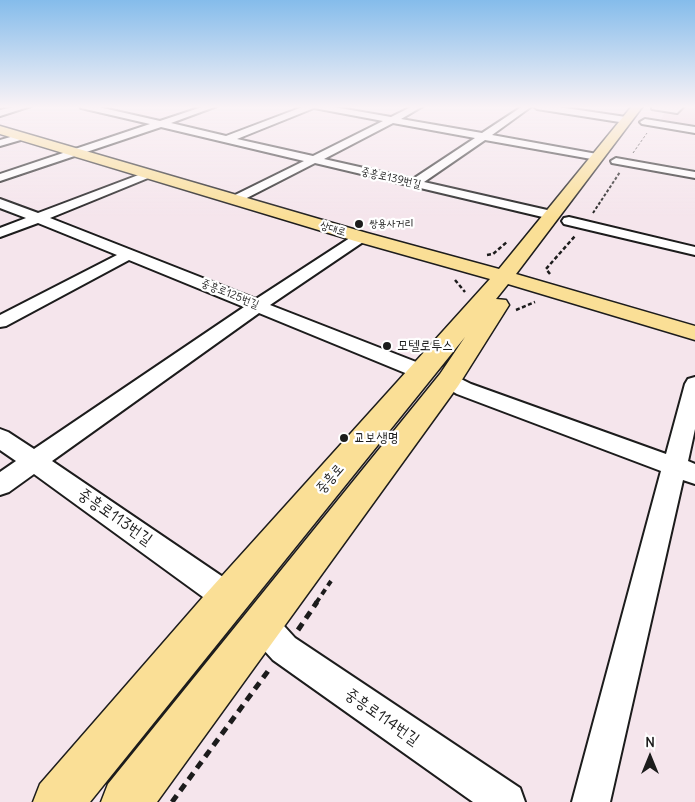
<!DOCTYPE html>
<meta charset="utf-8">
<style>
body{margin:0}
#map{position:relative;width:695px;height:802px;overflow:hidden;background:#f5e5ec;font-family:Delius,sans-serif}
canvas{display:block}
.north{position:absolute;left:625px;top:732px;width:50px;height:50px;-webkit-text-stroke:4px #fff;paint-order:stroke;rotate:0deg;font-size:14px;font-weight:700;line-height:20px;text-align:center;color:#1c1c1c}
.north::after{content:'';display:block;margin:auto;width:18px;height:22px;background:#1c1c1c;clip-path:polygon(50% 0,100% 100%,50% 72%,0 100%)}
</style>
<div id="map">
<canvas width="695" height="802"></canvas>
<div class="north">N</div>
</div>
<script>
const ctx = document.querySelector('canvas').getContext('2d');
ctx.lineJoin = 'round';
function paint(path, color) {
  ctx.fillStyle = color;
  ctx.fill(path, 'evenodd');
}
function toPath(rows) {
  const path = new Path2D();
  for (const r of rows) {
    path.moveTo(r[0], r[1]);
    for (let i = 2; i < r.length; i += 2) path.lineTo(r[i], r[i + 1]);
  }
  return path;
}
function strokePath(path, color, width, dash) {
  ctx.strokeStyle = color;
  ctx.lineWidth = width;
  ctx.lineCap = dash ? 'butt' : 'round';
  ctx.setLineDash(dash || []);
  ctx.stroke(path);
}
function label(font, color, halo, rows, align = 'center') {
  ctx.font = font + ' Delius,"Poor Story",sans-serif';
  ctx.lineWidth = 4.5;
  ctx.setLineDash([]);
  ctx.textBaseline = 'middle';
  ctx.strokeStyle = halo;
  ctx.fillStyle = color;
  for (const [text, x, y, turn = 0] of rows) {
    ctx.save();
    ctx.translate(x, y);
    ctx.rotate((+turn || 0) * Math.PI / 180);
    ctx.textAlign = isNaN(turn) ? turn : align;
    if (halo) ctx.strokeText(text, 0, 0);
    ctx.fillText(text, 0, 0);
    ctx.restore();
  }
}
const built = toPath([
 [668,106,695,106,695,128,659,123]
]);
const pathFar4 = toPath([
 [633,153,647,133]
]);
const pathFar3 = toPath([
 [593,213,620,172]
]);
const pathFar2 = toPath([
 [487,255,493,254,508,241],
 [550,274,546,269,575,236],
 [455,280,465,292],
 [516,310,535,302]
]);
const pathFar1 = toPath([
 [316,603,331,581]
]);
const path = toPath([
 [298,630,317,602],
 [172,802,271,667]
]);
const minor = toPath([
 [18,106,31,106,0,116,0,110,18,106],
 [80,106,94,106,160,121,205,106,217,106,171,123,226,136,305,106,328,106,391,117,413,106,423,106,401,119,482,133,523,106,532,106,492,135,597,154,602,157,597,160,485,140,424,182,556,212,558,215,556,218,551,219,315,163,237,203,233,202,231,199,233,196,304,161,161,127,0,181,0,174,150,124,81,108,80,106],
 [314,108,383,121,313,156,237,139,314,108],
 [393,123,475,138,413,179,324,159,393,123],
 [533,106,552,106,626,117,631,120,626,123,537,109,533,106],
 [652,106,675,107,684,106,677,113,652,109,652,106],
 [645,119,695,127,695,133,642,124,640,122,645,119],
 [21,134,24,135,24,139,0,146,0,140,21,134],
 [616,158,695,172,695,178,612,163,611,161,616,158],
 [149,171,153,172,155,174,153,176,50,218,256,299,356,234,366,234,368,237,366,240,270,305,429,367,432,372,429,377,422,379,415,377,259,313,52,461,223,577,238,589,242,599,238,609,227,614,216,609,203,597,34,474,9,492,0,495,0,472,16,461,0,450,0,429,8,432,34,449,244,307,129,260,6,326,0,327,0,315,117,255,38,223,0,237,0,228,26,218,0,208,0,199,38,213,149,171],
 [569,217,695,247,695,255,564,224,562,221,564,218,569,217],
 [449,373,471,384,666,454,685,384,688,379,695,377,695,429,688,461,695,464,695,484,683,480,610,802,572,802,661,471,457,394,442,385,439,380,442,375,449,373],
 [263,610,274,615,295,638,520,788,525,802,473,802,273,660,252,637,247,626,252,615,263,610]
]);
const major = toPath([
 [632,106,643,106,516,274,695,326,695,340,508,284,496,299,506,300,509,305,458,386,157,802,101,802,108,784,440,374,465,337,90,802,33,802,40,784,203,597,490,279,355,241,0,134,0,126,367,233,499,269,632,106]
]);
const markers = [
 [359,224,5,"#1c1c1c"],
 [387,346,5,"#1c1c1c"],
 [344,438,5,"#1c1c1c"]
];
const farStreetnames = [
 ["중흥로139번길",391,178,13],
 ["상대로",333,229,17],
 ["중흥로125번길",230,294,22]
];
const farPoinames = [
 ["쌍용사거리",369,224]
];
const poiNames = [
 ["모텔로투스",397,346],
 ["교보생명",354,438]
];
const streetNames = [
 ["중흥로",330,479,-49]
];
const nearStreetnames = [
 ["중흥로113번길",115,517,35],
 ["중흥로114번길",382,717,35]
];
paint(built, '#eed3de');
strokePath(minor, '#1c1c1c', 4);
strokePath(major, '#1c1c1c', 3);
strokePath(pathFar4, '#1c1c1c', 1, [2.5, 2]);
strokePath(pathFar3, '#1c1c1c', 2, [3, 2]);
strokePath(pathFar2, '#1c1c1c', 2.5, [4, 2.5]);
strokePath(pathFar1, '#1c1c1c', 4, [6, 4.5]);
strokePath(path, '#1c1c1c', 5, [8, 6]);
paint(minor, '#fff');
paint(major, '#fadf96');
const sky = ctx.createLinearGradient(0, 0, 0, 218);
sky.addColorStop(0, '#85bceb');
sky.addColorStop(0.49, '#faf3f6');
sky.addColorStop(1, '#faf3f600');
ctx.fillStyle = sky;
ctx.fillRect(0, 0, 695, 218);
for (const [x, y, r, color] of markers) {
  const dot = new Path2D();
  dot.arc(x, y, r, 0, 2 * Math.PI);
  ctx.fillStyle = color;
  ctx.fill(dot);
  strokePath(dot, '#fff', 2);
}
label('11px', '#1c1c1c', '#fff', farStreetnames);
label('11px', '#1c1c1c', '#fff', farPoinames, 'left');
label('14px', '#1c1c1c', '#fff', poiNames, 'left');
label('14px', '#1c1c1c', '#fff', streetNames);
label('16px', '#1c1c1c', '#fff', nearStreetnames);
</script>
